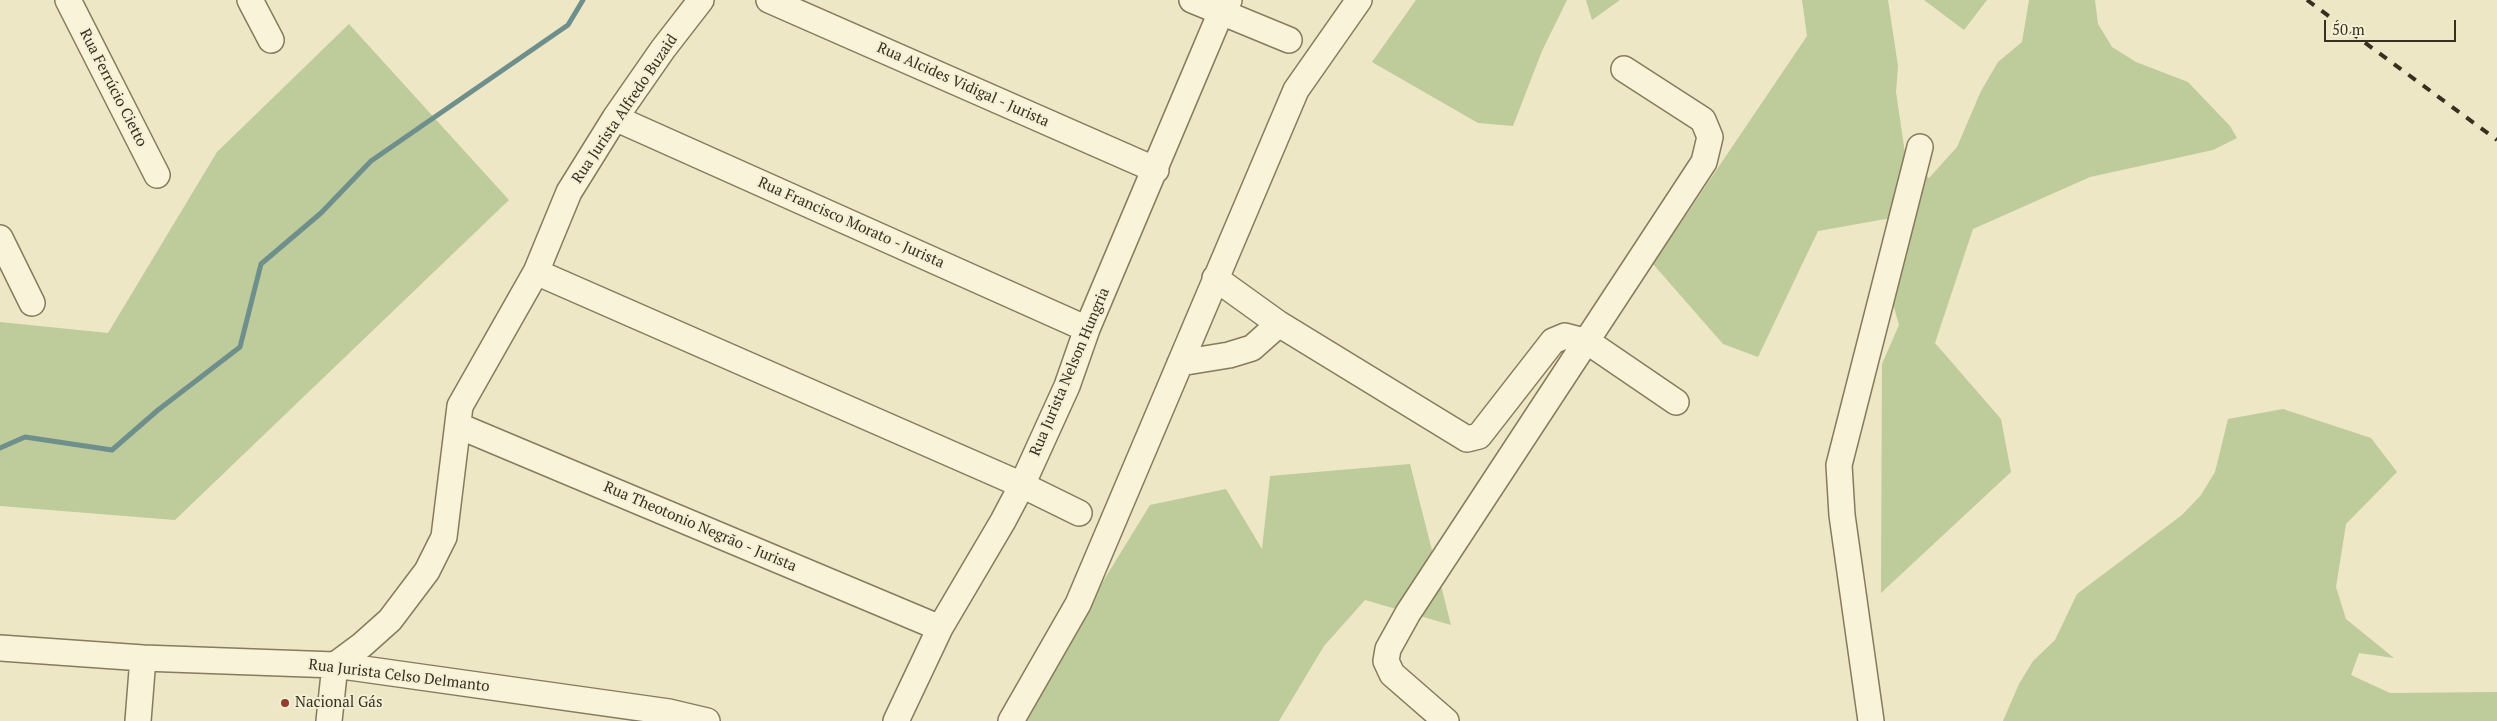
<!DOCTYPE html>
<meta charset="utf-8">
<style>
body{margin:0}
#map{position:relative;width:2497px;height:721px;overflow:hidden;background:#ede7c6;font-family:"PT Serif",serif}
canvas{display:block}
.scale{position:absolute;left:2324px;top:20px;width:132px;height:22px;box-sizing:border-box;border:2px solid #392f20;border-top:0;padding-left:6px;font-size:15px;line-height:18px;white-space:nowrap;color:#392f20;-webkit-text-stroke:4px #f5f0d5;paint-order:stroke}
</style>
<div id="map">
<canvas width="2497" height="721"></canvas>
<div class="scale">50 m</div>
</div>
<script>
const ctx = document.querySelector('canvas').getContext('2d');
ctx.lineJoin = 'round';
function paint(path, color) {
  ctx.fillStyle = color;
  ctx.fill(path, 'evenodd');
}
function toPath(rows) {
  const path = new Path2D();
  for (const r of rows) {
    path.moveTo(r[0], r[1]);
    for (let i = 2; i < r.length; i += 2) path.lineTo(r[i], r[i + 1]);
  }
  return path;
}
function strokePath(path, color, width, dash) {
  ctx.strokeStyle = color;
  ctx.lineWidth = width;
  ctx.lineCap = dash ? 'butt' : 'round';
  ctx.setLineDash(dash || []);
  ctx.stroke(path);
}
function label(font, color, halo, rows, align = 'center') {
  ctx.font = font + ' "PT Serif",serif';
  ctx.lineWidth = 4;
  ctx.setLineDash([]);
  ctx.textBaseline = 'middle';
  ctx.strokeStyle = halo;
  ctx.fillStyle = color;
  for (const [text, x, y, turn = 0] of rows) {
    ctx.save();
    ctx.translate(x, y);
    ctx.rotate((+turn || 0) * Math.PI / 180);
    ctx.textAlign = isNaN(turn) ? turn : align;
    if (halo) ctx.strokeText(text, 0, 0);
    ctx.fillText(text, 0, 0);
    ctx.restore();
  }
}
const green = toPath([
 [1416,0,1567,0,1542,51,1513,126,1478,123,1372,62],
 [1586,0,1620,0,1592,20],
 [1802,0,1888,0,1898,66,1896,92,1906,160,1929,178,1957,147,1981,91,1998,62,2022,42,2029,0,2095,0,2098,24,2112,47,2136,62,2188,82,2230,126,2237,138,2213,150,2090,177,1973,229,1935,343,2001,419,2011,472,1881,593,1882,364,1899,325,1892,300,1914,214,1818,231,1758,357,1723,344,1653,264,1807,36],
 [1924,0,1987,0,1964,30],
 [349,24,509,200,175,520,0,506,0,322,108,333,217,152],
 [2283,409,2371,438,2397,472,2346,524,2336,587,2346,619,2394,658,2359,653,2351,675,2390,693,2497,692,2497,721,2003,721,2019,684,2033,661,2055,640,2077,594,2182,515,2201,495,2215,472,2228,419],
 [1410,464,1451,625,1365,600,1324,646,1279,721,1017,721,1150,505,1226,489,1262,549,1270,476]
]);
const stream = toPath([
 [0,448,25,437,112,450,158,410,240,347,261,264,321,213,371,161,568,25,583,0]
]);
const minor = toPath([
 [68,0,157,175],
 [250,0,271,40],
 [769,0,1156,170],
 [1192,0,1289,40],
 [615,118,1087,329],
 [0,238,32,303],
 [536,272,1022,485,1079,513],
 [1215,278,1279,324,1467,439,1479,436,1553,341,1565,336,1588,342,1676,402],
 [1180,363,1229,355,1252,348,1279,324],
 [459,426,940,628],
 [0,648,143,658,335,665,669,712,707,721],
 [138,721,143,658],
 [329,721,335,665,362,645,390,620,427,571,444,537,460,406,536,272,569,192,615,118,663,49,701,0],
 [896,721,940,628,1003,521,1022,485,1067,386,1087,329,1221,12,1229,0],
 [1011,721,1078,604,1296,90,1359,0],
 [1446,721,1392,674,1386,661,1388,649,1408,613,1704,162,1710,137,1703,120,1624,69],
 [1871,721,1842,515,1839,465,1920,147]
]);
const rail = toPath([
 [2307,0,2497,140]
]);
const markers = [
 [285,703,5,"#953d2e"]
];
const streetNames = [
 ["Rua Alcides Vidigal - Jurista",963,85,24],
 ["Rua Ferrúcio Cietto",113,88,63],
 ["Rua Jurista Alfredo Buzaid",625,109,-56],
 ["Rua Francisco Morato - Jurista",851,223,24],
 ["Rua Jurista Nelson Hungria",1070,372,-67],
 ["Rua Theotonio Negrão - Jurista",700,527,23],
 ["Rua Jurista Celso Delmanto",399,676,7]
];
const poiNames = [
 ["Nacional Gás",295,703]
];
paint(green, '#becb9a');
strokePath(stream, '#6e8f8c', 5);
strokePath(minor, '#887a5c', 28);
strokePath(minor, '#f8f3d9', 25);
strokePath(rail, '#392f20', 4, [9, 9]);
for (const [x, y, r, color] of markers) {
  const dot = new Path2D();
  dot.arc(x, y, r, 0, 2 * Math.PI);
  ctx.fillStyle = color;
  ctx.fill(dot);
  strokePath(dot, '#f5f0d5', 2);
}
label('15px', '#392f20', '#f5f0d5', streetNames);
label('15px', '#392f20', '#f5f0d5', poiNames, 'left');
</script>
